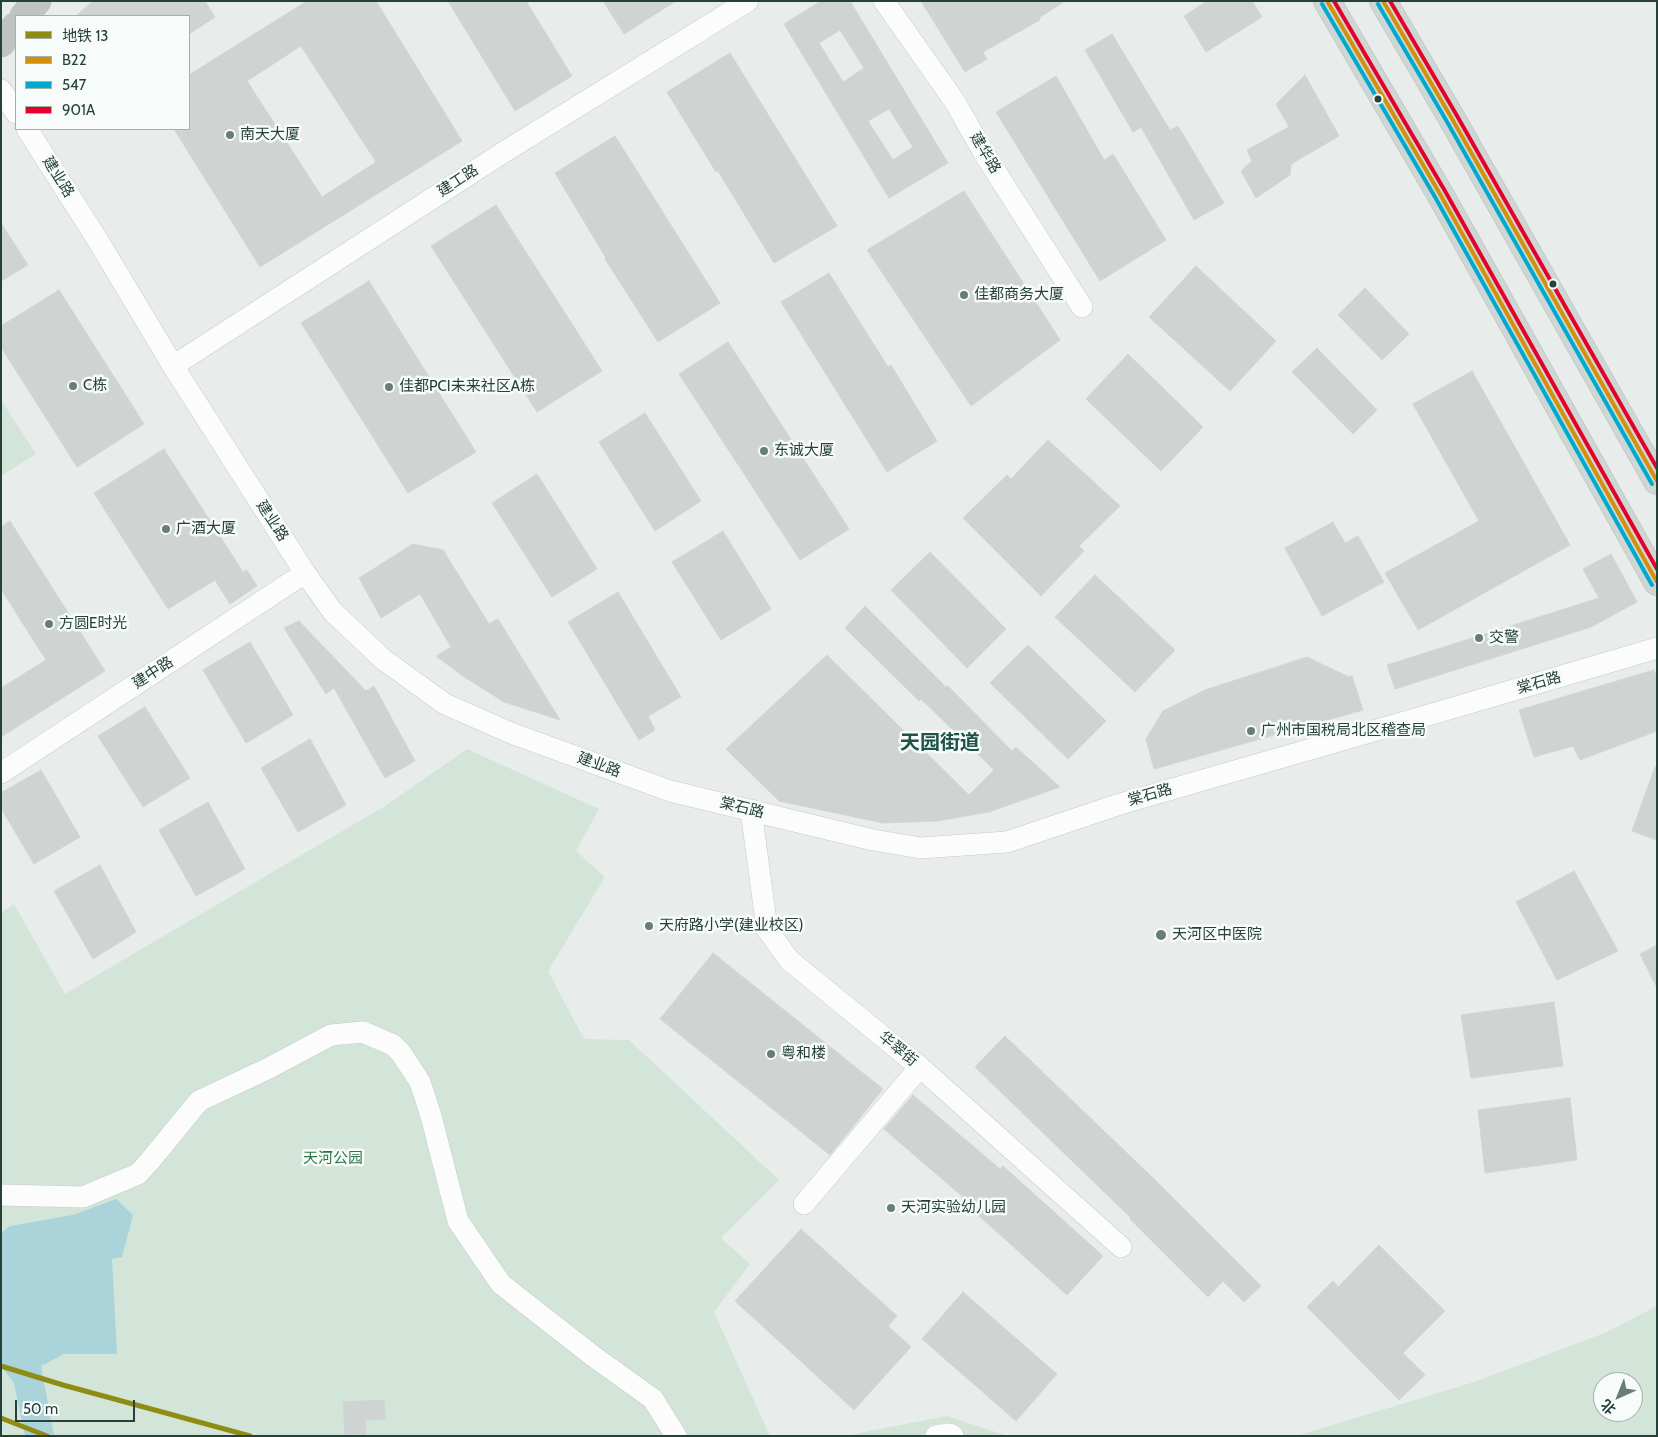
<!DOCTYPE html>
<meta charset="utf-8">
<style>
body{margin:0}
#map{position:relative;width:1658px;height:1437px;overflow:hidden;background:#e8edeb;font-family:Cabin,"Noto Sans SC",sans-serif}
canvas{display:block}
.frame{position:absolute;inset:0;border:2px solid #254139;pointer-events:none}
.legend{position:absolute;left:15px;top:15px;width:175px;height:115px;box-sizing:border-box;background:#f7fbf9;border:1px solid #a3b1ac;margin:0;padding:6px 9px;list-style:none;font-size:15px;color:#254139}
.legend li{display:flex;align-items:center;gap:10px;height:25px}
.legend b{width:25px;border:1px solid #a3b1ac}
.north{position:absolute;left:1593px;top:1372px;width:50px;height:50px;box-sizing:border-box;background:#f7fbf9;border:1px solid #a3b1ac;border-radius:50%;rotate:224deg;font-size:14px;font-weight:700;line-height:20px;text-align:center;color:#254139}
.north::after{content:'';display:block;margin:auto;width:18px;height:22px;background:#697d77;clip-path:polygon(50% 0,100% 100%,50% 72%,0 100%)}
.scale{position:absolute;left:15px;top:1400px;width:120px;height:22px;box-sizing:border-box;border:2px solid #254139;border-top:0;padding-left:6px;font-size:15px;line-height:18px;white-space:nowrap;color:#254139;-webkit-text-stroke:4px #f7fbf9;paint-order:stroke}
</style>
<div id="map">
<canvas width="1658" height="1437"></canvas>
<div class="frame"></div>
<ul class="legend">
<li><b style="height:6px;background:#8e8c13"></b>地铁 13</li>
<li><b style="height:6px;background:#d3910b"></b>B22</li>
<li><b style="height:6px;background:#00a9ce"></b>547</li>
<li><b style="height:6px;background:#e4002b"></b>901A</li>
</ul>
<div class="north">北</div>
<div class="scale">50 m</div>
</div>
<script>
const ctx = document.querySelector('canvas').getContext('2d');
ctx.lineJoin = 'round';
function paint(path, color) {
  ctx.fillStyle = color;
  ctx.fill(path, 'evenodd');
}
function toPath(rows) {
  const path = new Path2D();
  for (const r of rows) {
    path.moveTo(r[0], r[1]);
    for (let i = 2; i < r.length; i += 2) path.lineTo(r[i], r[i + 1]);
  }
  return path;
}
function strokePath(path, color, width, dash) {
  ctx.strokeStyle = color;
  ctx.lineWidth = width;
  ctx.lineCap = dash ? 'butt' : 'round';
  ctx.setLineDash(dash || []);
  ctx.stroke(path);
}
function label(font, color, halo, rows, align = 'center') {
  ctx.font = font + ' Cabin,"Noto Sans SC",sans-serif';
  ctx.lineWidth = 5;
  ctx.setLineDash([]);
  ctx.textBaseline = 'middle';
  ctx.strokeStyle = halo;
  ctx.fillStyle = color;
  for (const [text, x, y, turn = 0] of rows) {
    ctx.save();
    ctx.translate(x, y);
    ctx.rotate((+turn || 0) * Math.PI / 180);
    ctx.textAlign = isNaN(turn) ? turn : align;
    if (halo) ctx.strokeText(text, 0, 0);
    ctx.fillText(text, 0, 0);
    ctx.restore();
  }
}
const green = toPath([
 [1,400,36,454,1,476],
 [467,749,599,809,576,851,605,877,548,971,584,1039,629,1040,779,1180,721,1238,750,1264,714,1312,770,1436,1,1436,1,913,14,904,65,994,385,806],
 [1657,1306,1657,1436,1296,1436,1471,1383,1607,1332],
 [1603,1382,1633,1382,1633,1412,1603,1412],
 [947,1416,1008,1436,843,1436]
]);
const water = toPath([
 [116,1199,133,1215,122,1257,112,1259,117,1354,64,1354,41,1366,54,1436,25,1436,14,1383,1,1366,1,1233,10,1226,73,1215]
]);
const building = toPath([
 [93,1,205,1,215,17,189,34,189,16,76,16,93,1],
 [307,1,376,1,462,141,260,267,174,129,189,129,189,75,307,1],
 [301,46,376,162,322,197,247,81,301,46],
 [448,1,526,1,572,76,515,111,448,1],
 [603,1,676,1,624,34,603,1],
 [821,1,850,1,948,163,889,198,784,24,821,1],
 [840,30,864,68,843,82,819,43,840,30],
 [889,109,913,147,893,160,868,121,889,109],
 [921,1,1065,1,1039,18,1040,20,983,52,987,59,965,72,921,1],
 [1207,1,1252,1,1262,17,1206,52,1184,16,1207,1],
 [1112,34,1170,130,1178,126,1224,203,1194,220,1141,127,1133,132,1085,50,1112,34],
 [730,53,837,226,774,263,718,171,716,172,667,92,730,53],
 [1305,75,1339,136,1291,164,1290,175,1256,198,1241,171,1252,161,1247,150,1289,127,1276,104,1305,75],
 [1056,76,1104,160,1113,154,1166,240,1100,281,996,112,1056,76],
 [615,136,720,303,658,342,605,259,606,258,555,173,615,136],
 [964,191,1060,340,971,406,867,250,964,191],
 [496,205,602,371,537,412,431,246,496,205],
 [1,223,28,265,1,281,1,223],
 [1196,266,1276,341,1230,391,1149,317,1196,266],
 [829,273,888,367,891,365,937,441,887,472,781,302,829,273],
 [369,281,476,452,408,493,301,323,369,281],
 [1365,288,1409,334,1382,360,1338,315,1365,288],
 [59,290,144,424,77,467,1,347,1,326,59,290],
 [728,342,849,529,800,560,679,374,728,342],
 [1317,348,1377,410,1353,434,1292,372,1317,348],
 [1128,354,1203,427,1161,471,1086,399,1128,354],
 [1472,371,1570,545,1418,630,1385,573,1479,521,1413,404,1472,371],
 [645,413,701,501,655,531,599,442,645,413],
 [1048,440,1120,506,1079,546,1084,551,1041,596,963,518,1007,475,1011,479,1048,440],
 [164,449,243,572,247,570,257,586,230,604,215,580,168,609,94,493,164,449],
 [537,474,597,569,552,597,492,503,537,474],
 [10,521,105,671,1,737,1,688,46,660,1,589,1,527,10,521],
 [1333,522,1345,543,1358,536,1384,582,1322,616,1285,548,1333,522],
 [723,531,771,609,721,640,672,562,723,531],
 [413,544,443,550,489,624,498,619,560,720,504,702,463,676,436,656,451,647,420,594,381,618,359,578,413,544],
 [930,552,1006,629,967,668,891,590,930,552],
 [1611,554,1637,602,1591,627,1395,689,1387,665,1599,598,1583,569,1611,554],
 [1095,575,1175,650,1135,692,1055,617,1095,575],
 [618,592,681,697,648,716,655,730,639,740,568,622,618,592],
 [865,606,946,687,948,686,1012,751,1016,747,1060,787,989,812,937,821,883,823,779,801,726,749,827,655,969,795,994,770,921,699,919,701,845,628,865,606],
 [299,621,366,691,374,686,415,761,385,778,334,688,326,694,284,628,299,621],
 [250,642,293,715,246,743,203,670,250,642],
 [1028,645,1106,721,1068,759,990,683,1028,645],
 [1307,657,1349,677,1352,676,1363,710,1154,769,1146,739,1163,711,1205,690,1307,657],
 [1654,670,1657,678,1657,731,1580,760,1573,746,1534,757,1519,710,1654,670],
 [145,707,190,778,143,807,98,736,145,707],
 [310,739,346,805,298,832,261,768,310,739],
 [1655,767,1657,767,1657,840,1632,831,1655,767],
 [41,770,80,837,34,864,1,808,1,793,41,770],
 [208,802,245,869,196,896,159,830,208,802],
 [100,865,136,932,93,959,54,891,100,865],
 [1574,871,1618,951,1557,980,1516,902,1574,871],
 [1657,945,1657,988,1640,954,1657,945],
 [713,953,883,1089,830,1155,660,1019,713,953],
 [1554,1002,1563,1066,1471,1078,1461,1015,1554,1002],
 [1005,1036,1152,1177,1261,1286,1244,1302,1223,1281,1208,1297,1130,1219,1131,1218,975,1067,1005,1036],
 [913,1095,1000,1169,1003,1166,1103,1256,1067,1295,968,1206,970,1203,884,1129,913,1095],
 [1570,1098,1577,1160,1485,1173,1478,1110,1570,1098],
 [801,1229,897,1316,888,1326,911,1347,854,1410,735,1301,801,1229],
 [1379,1245,1445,1311,1403,1353,1425,1375,1399,1400,1307,1307,1333,1281,1338,1287,1379,1245],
 [963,1292,1057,1374,1016,1421,922,1339,963,1292],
 [384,1400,385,1419,365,1420,366,1436,345,1436,343,1402,384,1400]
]);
const minor = toPath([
 [884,1,955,102,985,155,1082,307],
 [1,90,16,113],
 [27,129,97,239,173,366,305,573,333,612,384,660,445,704,511,733,670,791,873,840,921,848,1007,842,1120,804,1391,726,1657,648],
 [173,366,504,152,748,1],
 [1,773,305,573],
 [751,810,767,929,789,960,920,1067,1121,1247],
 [1,1195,83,1197,138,1174,149,1162,199,1101,269,1068,331,1035,363,1032,393,1045,401,1053,420,1082,431,1116,458,1221,501,1284,593,1356,653,1399,676,1436],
 [804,1204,920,1067],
 [936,1436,949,1434,953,1436]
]);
const major = toPath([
 [1327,1,1440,194,1657,582],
 [1383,1,1451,117,1657,481]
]);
const highway = toPath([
 [24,16,37,1],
 [1,43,16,26]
]);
const bus1 = toPath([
 [1327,1,1440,194,1657,582],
 [1383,1,1451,117,1657,481]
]);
const bus2 = toPath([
 [1322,4,1435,197,1652,585],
 [1378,4,1446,120,1652,484]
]);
const bus3 = toPath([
 [1334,1,1445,191,1657,569],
 [1390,1,1456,114,1657,468]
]);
const metro1 = toPath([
 [1,1366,63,1385,250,1436],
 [1,1418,47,1436]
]);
const markers = [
 [1378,99,4.5,"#254139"],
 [230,135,5,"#697d77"],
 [1553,284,4.5,"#254139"],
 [964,295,5,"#697d77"],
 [73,386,5,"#697d77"],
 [389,387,5,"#697d77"],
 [764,451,5,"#697d77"],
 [166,529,5,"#697d77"],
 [49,624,5,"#697d77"],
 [1479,638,5,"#697d77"],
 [1251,731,5,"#697d77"],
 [649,926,5,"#697d77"],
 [1161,935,6,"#697d77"],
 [771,1054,5,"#697d77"],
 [891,1208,5,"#697d77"]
];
const poiNames = [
 ["南天大厦",240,135],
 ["佳都商务大厦",974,295],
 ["C栋",83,386],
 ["佳都PCI未来社区A栋",399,387],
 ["东诚大厦",774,451],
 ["广酒大厦",176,529],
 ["方圆E时光",59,624],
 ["交警",1489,638],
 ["广州市国税局北区稽查局",1261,731],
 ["天府路小学(建业校区)",659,926],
 ["天河区中医院",1172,935],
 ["粤和楼",781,1054],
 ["天河实验幼儿园",901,1208]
];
const streetNames = [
 ["建华路",985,153,59],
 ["建业路",58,177,58],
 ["建工路",458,181,-33],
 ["建业路",272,521,57],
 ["建中路",153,673,-33],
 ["棠石路",1539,683,-16],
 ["建业路",599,765,20],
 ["棠石路",1150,795,-16],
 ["棠石路",742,808,14],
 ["华翠街",898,1049,39]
];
const parkNames = [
 ["天河公园",333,1159]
];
const districtNames = [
 ["天园街道",940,743]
];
paint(green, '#d2e5d8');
paint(water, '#aad3da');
paint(building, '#cfd4d2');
strokePath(building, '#d0d6d4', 1);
strokePath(minor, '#c5cac8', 22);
strokePath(major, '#c3cbc9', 28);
strokePath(highway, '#c3cbc9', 29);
strokePath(minor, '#fcfcfc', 21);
strokePath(major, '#cfd7d5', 26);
strokePath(highway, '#bdc4c2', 28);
strokePath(bus1, '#d3910b', 4);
strokePath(bus2, '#00a9ce', 4);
strokePath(bus3, '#e4002b', 4);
strokePath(metro1, '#8e8c13', 5);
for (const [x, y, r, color] of markers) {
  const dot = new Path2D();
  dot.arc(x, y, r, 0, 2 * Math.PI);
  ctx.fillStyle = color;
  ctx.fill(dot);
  strokePath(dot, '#f7fbf9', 2);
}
label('15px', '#254139', '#f7fbf9', poiNames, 'left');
label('15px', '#254139', '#f7fbf9', streetNames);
label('15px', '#2f784b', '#f7fbf9', parkNames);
label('bold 20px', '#205347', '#f7fbf9', districtNames);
</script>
